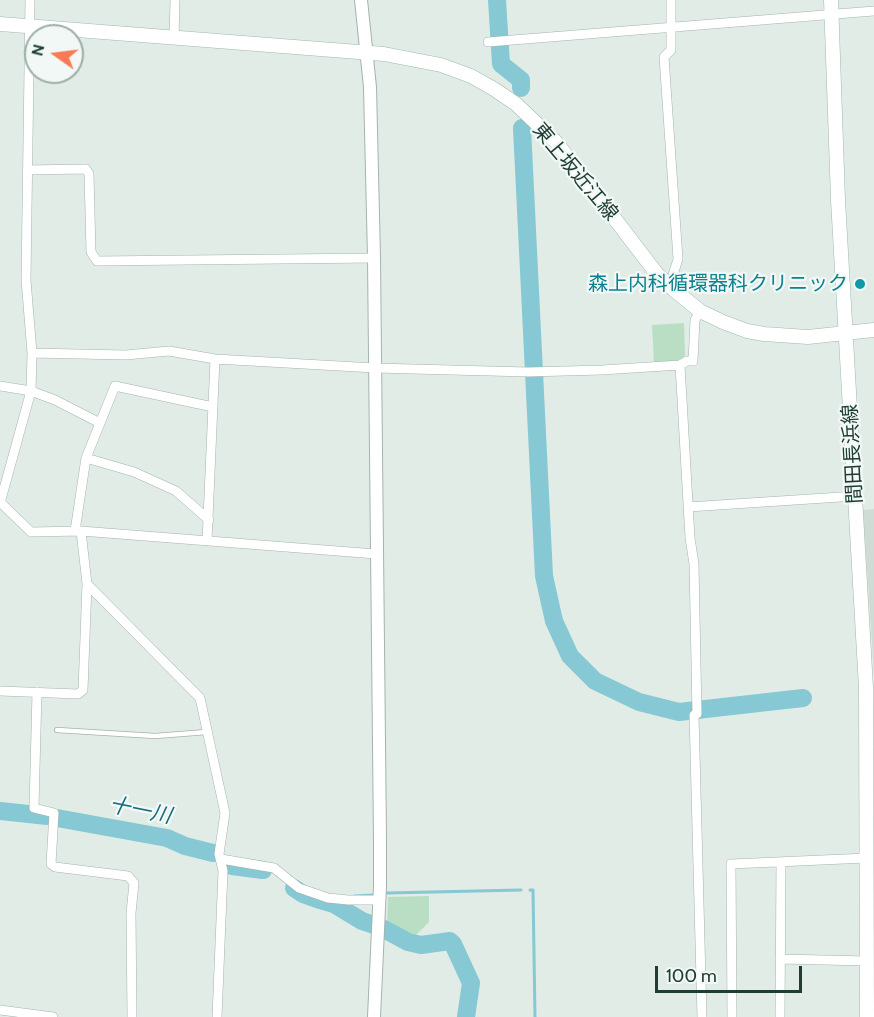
<!DOCTYPE html>
<meta charset="utf-8">
<style>
body{margin:0}
#map{position:relative;width:874px;height:1017px;overflow:hidden;background:#e1ece7;font-family:Cabin,sans-serif}
canvas{display:block}
.north{position:absolute;left:24px;top:24px;width:60px;height:60px;box-sizing:border-box;background:#f1f8f5;border:2px solid #9dada8;border-radius:50%;rotate:284deg;font-size:16px;font-weight:700;line-height:24px;text-align:center;color:#203d35}
.north::after{content:'';display:block;margin:auto;width:21px;height:27px;background:#f77b54;clip-path:polygon(50% 0,100% 100%,50% 72%,0 100%)}
.scale{position:absolute;left:655px;top:966px;width:147px;height:27px;box-sizing:border-box;border:3px solid #203d35;border-top:0;padding-left:8px;font-size:18px;line-height:21px;white-space:nowrap;color:#203d35;-webkit-text-stroke:4px #f1f8f5;paint-order:stroke}
</style>
<div id="map">
<canvas width="874" height="1017"></canvas>
<div class="north">N</div>
<div class="scale">100 m</div>
</div>
<script>
const ctx = document.querySelector('canvas').getContext('2d');
ctx.lineJoin = 'round';
function paint(path, color) {
  ctx.fillStyle = color;
  ctx.fill(path, 'evenodd');
}
function toPath(rows) {
  const path = new Path2D();
  for (const r of rows) {
    path.moveTo(r[0], r[1]);
    for (let i = 2; i < r.length; i += 2) path.lineTo(r[i], r[i + 1]);
  }
  return path;
}
function strokePath(path, color, width, dash) {
  ctx.strokeStyle = color;
  ctx.lineWidth = width;
  ctx.lineCap = dash ? 'butt' : 'round';
  ctx.setLineDash(dash || []);
  ctx.stroke(path);
}
function label(font, color, halo, rows, align = 'center') {
  ctx.font = font + ' Cabin,"Noto Sans JP",sans-serif';
  ctx.lineWidth = 4.5;
  ctx.setLineDash([]);
  ctx.textBaseline = 'middle';
  ctx.strokeStyle = halo;
  ctx.fillStyle = color;
  for (const [text, x, y, turn = 0] of rows) {
    ctx.save();
    ctx.translate(x, y);
    ctx.rotate((+turn || 0) * Math.PI / 180);
    ctx.textAlign = isNaN(turn) ? turn : align;
    if (halo) ctx.strokeText(text, 0, 0);
    ctx.fillText(text, 0, 0);
    ctx.restore();
  }
}
const built = toPath([
 [874,509,874,673,863,510]
]);
const green = toPath([
 [684,323,685,355,680,362,654,362,652,325],
 [429,896,429,922,413,938,387,925,388,897]
]);
const stream = toPath([
 [530,890,533,890,535,1017],
 [387,893,521,890],
 [354,896,373,895]
]);
const river = toPath([
 [497,0,501,64,521,80,521,88],
 [522,128,544,576,554,621,570,656,595,681,639,702,679,712,803,698],
 [0,811,47,816],
 [57,818,167,838,185,846,213,853],
 [232,866,263,870],
 [294,888,303,894,317,899,334,904,362,921,374,925],
 [384,929,408,942,421,945,450,941,453,944,471,983,466,1017]
]);
const service = toPath([
 [57,730,155,736,207,732]
]);
const minor = toPath([
 [30,0,26,280,32,353,126,355,169,351,215,359,375,368,528,372,602,370,680,365,687,361,693,361,695,320,700,311],
 [174,38,175,0],
 [488,42,874,11],
 [27,170,86,169,89,174,91,252,97,261,374,258],
 [668,285,672,278,678,259,664,57,671,50,671,0],
 [680,365,690,538,694,564,697,714],
 [0,386,31,391,55,400,100,423],
 [86,458,134,472,176,491,209,520],
 [0,503,31,391,32,353],
 [688,507,856,496],
 [75,531,86,458,115,386,213,407],
 [81,531,376,554],
 [207,541,215,359],
 [87,584,200,698,225,813,219,854,223,871,217,1017],
 [0,691,78,694,83,690,87,584,81,531,31,532,1,503],
 [37,692,34,808,54,813,51,864,55,867,128,876,134,883,131,913,132,1017],
 [694,715,702,1017],
 [221,859,274,868,299,888,328,898,348,900,379,900],
 [780,959,867,961],
 [0,1010,53,1017],
 [732,1017,731,864,867,858],
 [780,1017,781,862]
]);
const tertiary = toPath([
 [361,0,370,87,374,258,380,840,380,886,374,1017]
]);
const secondary = toPath([
 [831,0,838,200,866,688,867,1017],
 [0,24,384,54,441,65,471,76,494,89,516,104,556,142,657,274,673,289,700,311,723,322,747,331,764,334,808,337,874,330]
]);
const markers = [
 [860,284,6,"#0f9aa8"]
];
const streetNames = [
 ["東上坂近江線",575,172,50],
 ["間田長浜線",853,454,-93]
];
const cultureNames = [
 ["森上内科循環器科クリニック",848,284]
];
const waterNames = [
 ["十一川",140,811,11]
];
paint(built, '#cfdcd6');
paint(green, '#b9dec3');
strokePath(stream, '#86c8d3', 3);
strokePath(river, '#86c8d3', 18);
strokePath(service, '#a3b4ae', 6);
strokePath(minor, '#a3b4ae', 10);
strokePath(tertiary, '#a3b4ae', 14);
strokePath(secondary, '#9fb8af', 15);
strokePath(service, '#fff', 4.5);
strokePath(minor, '#fff', 9);
strokePath(tertiary, '#fff', 12);
strokePath(secondary, '#fff', 14);
for (const [x, y, r, color] of markers) {
  const dot = new Path2D();
  dot.arc(x, y, r, 0, 2 * Math.PI);
  ctx.fillStyle = color;
  ctx.fill(dot);
  strokePath(dot, '#f1f8f5', 2);
}
label('20px', '#203d35', '#f1f8f5', streetNames);
label('20px', '#0d838f', '#f1f8f5', cultureNames, 'right');
label('italic 21px', '#186b7b', '#f1f8f5', waterNames);
</script>
